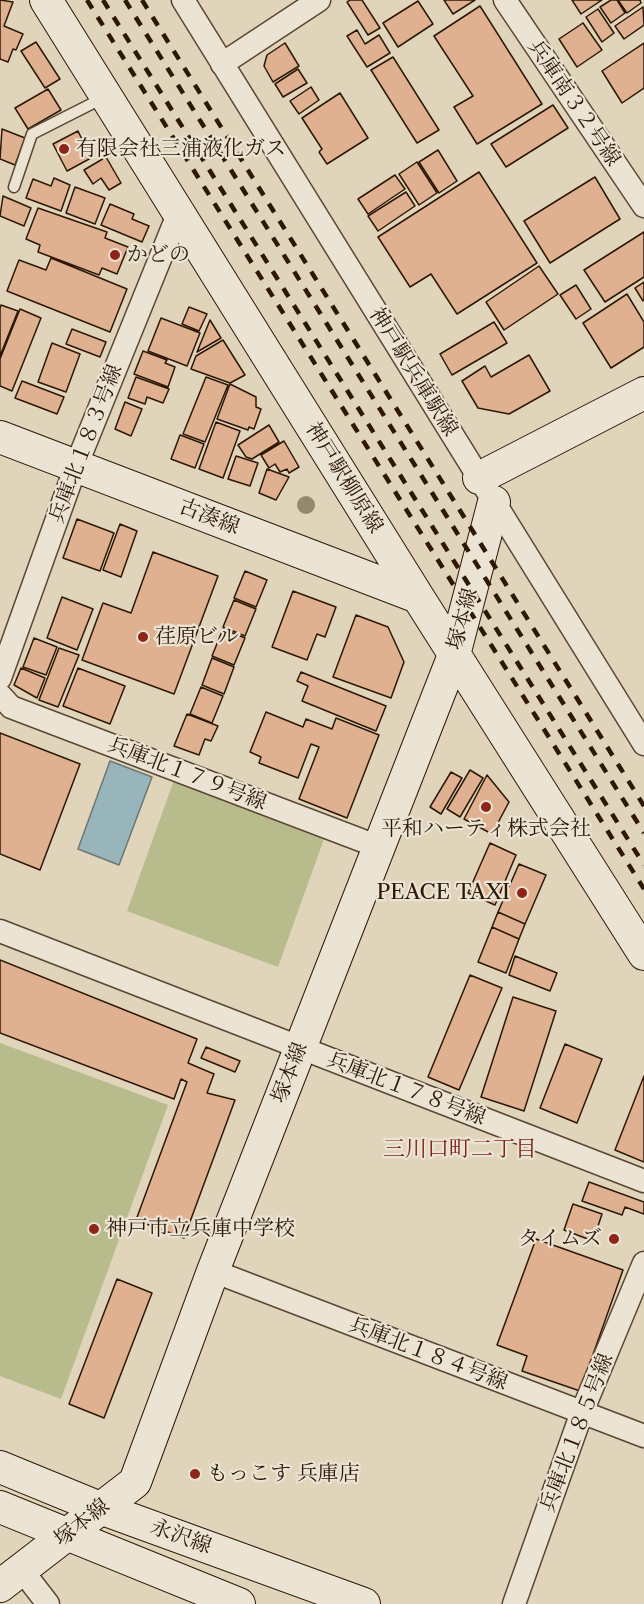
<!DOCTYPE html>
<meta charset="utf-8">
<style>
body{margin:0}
canvas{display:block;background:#e0d4bb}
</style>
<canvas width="644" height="1604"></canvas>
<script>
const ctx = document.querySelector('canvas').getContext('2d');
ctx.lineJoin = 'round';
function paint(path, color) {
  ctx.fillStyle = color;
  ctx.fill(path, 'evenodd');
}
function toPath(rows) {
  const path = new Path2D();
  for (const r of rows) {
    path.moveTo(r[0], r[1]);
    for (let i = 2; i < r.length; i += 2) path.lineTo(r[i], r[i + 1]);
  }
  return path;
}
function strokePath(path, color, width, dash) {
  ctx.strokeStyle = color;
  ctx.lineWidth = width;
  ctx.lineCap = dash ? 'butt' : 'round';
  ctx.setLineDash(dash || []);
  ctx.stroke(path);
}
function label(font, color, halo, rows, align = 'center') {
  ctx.font = font + ' "Libre Caslon Text","Noto Serif JP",serif';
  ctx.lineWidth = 4.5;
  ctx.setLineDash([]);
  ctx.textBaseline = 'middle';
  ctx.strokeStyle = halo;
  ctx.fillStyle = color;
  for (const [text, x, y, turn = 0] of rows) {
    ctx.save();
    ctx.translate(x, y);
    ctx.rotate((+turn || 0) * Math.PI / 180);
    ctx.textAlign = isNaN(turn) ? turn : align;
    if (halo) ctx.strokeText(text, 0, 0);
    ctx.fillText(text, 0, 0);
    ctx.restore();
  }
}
const green = toPath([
 [174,780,325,836,278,967,127,911],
 [0,1043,168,1105,61,1399,0,1376]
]);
const water = toPath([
 [110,761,152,777,119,865,78,849,110,761]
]);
const building = toPath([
 [0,0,13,2,4,26,23,34,16,50,13,49,8,62,0,59,0,0],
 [350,0,362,0,380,28,368,35,347,2,350,0],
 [444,0,475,0,453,14,444,0],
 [572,0,602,0,581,14,572,0],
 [611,0,617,0,625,13,611,23,600,7,611,0],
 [618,0,640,0,641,3,627,13,618,0],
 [418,1,433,24,398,47,383,23,418,1],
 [480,6,542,104,477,144,454,107,473,96,434,36,480,6],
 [643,7,644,25,624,39,615,26,643,7],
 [598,9,614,33,602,42,586,17,598,9],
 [583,23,602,50,577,67,559,39,583,23],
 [357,30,365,44,379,35,390,53,367,67,347,36,357,30],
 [36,42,60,79,45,88,21,51,36,42],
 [285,43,299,66,273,82,264,66,267,55,285,43],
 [644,43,644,88,622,103,602,71,644,43],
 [393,57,439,130,417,143,371,70,393,57],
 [298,69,307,83,283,97,275,84,298,69],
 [311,87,319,100,299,114,290,101,311,87],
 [48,89,61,110,28,129,15,108,48,89],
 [340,93,368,138,327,164,319,152,322,149,302,118,340,93],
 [553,105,568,128,506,167,491,144,553,105],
 [2,129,25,138,15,165,0,159,2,129],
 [78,131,91,158,67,171,53,144,78,131],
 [438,150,457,181,439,193,419,162,438,150],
 [106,157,121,183,109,190,101,178,93,184,84,170,106,157],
 [417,162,437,193,419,205,399,174,417,162],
 [479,172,537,263,457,314,431,274,410,287,378,237,479,172],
 [395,175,405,189,368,214,358,199,395,175],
 [595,177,620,219,550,263,524,221,595,177],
 [54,178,70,185,61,211,26,198,33,179,51,186,54,178],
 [75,187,105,198,95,224,66,213,75,187],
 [406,192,415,206,378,231,368,216,406,192],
 [3,196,31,208,24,226,0,216,3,196],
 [110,204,134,214,132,219,149,226,142,242,101,225,110,204],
 [38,208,107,232,105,238,128,247,117,274,102,268,99,275,38,252,40,245,26,239,38,208],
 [644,232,644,277,605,302,584,270,644,232],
 [51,258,127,289,110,332,7,291,19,260,46,270,51,258],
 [539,266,558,294,504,330,486,302,539,266],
 [644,282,644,300,643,301,635,288,644,282],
 [576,285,591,309,576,319,560,295,576,285],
 [627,294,644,322,644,347,611,368,583,323,627,294],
 [1,305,18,311,0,356,0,308,1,305],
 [189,307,207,314,199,331,182,324,189,307],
 [20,309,41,318,12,391,0,386,0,359,20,309],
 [161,318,200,333,187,366,148,351,161,318],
 [210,320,221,338,197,352,210,320],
 [494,322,507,343,452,375,440,354,494,322],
 [72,329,106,342,100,357,66,344,72,329],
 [223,340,245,375,230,383,191,369,196,356,223,340],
 [52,343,80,354,66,392,38,382,52,343],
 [143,351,167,360,165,363,175,367,168,387,134,374,143,351],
 [529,355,550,391,509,414,478,408,462,381,485,366,491,377,529,355],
 [136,377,169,389,163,403,147,397,145,404,128,398,136,377],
 [206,377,228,385,205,442,183,434,206,377],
 [22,381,64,397,57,414,15,398,22,381],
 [230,384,256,397,256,407,261,409,254,429,249,427,248,430,217,419,230,384],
 [125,402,142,409,131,436,115,429,125,402],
 [216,422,240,431,223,478,199,469,216,422],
 [269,425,279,442,252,459,246,457,238,445,269,425],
 [180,435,204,444,195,468,171,459,180,435],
 [284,441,299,467,289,473,287,469,280,472,275,464,269,468,261,455,284,441],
 [236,456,258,463,250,486,228,479,236,456],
 [267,469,289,477,276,500,259,493,267,469],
 [77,519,114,533,100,571,63,558,77,519],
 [120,524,137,531,121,577,103,570,120,524],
 [153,552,218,576,174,694,82,660,103,603,131,613,153,552],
 [245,571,267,580,256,607,234,598,245,571],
 [293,591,336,607,325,637,317,634,307,660,272,647,293,591],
 [62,597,93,609,77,650,47,638,62,597],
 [234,600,256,609,245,636,223,627,234,600],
 [356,615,388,627,404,662,391,698,333,677,356,615],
 [223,629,245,638,234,665,212,656,223,629],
 [34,638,57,647,46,675,23,667,34,638],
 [59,648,79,655,58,707,39,700,59,648],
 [212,658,234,667,224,694,202,685,212,658],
 [21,668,45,678,37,698,14,685,21,668],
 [78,668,125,686,110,724,63,706,78,668],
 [301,672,386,706,376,731,302,701,308,686,297,681,301,672],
 [201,687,223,696,212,723,190,714,201,687],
 [266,712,303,727,306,719,332,729,336,718,379,735,347,818,299,799,319,747,311,744,298,778,259,763,261,757,250,752,266,712],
 [187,714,218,726,211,741,205,739,199,755,174,746,187,714],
 [0,733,80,764,40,870,0,854,0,733],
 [470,770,483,778,460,817,447,809,470,770],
 [451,772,462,778,441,814,430,807,451,772],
 [487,775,509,802,492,834,464,819,487,775],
 [490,843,516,855,495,905,468,893,490,843],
 [519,864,546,875,525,924,498,912,519,864],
 [498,912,525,924,519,939,492,927,498,912],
 [492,927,519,939,506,973,478,962,492,927],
 [515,956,557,973,550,991,509,975,515,956],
 [0,960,197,1039,188,1063,214,1074,207,1093,235,1100,184,1238,136,1220,187,1082,181,1079,174,1099,0,1033,0,960],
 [470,975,502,988,459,1090,428,1077,470,975],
 [513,997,556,1011,524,1111,481,1097,513,997],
 [565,1044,602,1059,577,1123,540,1108,565,1044],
 [206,1047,240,1061,235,1072,201,1058,206,1047],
 [644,1076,644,1162,615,1150,644,1076],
 [589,1182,644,1202,644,1214,625,1207,622,1215,582,1201,589,1182],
 [573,1204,602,1214,593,1241,564,1230,573,1204],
 [536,1239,623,1270,580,1391,522,1371,527,1356,497,1345,536,1239],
 [117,1279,152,1293,104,1418,69,1404,117,1279]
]);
const lane = toPath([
 [14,187,32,134,103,98]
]);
const street = toPath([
 [183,0,644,744],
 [505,0,644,206],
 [222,64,319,0],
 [0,678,76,466,179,212],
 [0,695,11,707,379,847],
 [0,931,644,1181],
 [213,1271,644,1436],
 [21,1569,48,1604],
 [514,1604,582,1412,644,1263]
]);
const secondary = toPath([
 [46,0,418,597,644,954],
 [0,437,418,597],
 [479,478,644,393],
 [0,1467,100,1508,364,1604],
 [0,1507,239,1604],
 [0,1586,135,1482,213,1271,454,655,494,502]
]);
const rail = toPath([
 [87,0,644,889],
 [103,0,644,865],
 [125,0,644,833],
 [142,0,644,806]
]);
const trees = [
 [306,505]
];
const markers = [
 [64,149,6,"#8f2418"],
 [115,255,6,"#8f2418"],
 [143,637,6,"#8f2418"],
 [486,807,6,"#8f2418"],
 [522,893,6,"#8f2418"],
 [94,1229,6,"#8f2418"],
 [614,1239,6,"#8f2418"],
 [195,1474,6,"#8f2418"]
];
const streetNames = [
 ["兵庫南３２号線",574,103,56],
 ["神戸駅兵庫駅線",413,372,58],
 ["兵庫北１８３号線",86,444,-69],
 ["神戸駅柳原線",344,478,58],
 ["古湊線",209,517,21],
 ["塚本線",463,619,-75],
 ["兵庫北１７９号線",187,774,21],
 ["塚本線",290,1073,-69],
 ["兵庫北１７８号線",406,1089,21],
 ["兵庫北１８４号線",428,1354,21],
 ["兵庫北１８５号線",577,1433,-69],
 ["塚本線",82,1523,-38],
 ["永沢線",181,1537,20]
];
const poiNames = [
 ["有限会社三浦液化ガス",76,149],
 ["かどの",127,255],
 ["荏原ビル",155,637],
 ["平和ハーティ株式会社",486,829,"center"],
 ["PEACE TAXI",510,893,"right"],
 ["神戸市立兵庫中学校",106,1229],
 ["タイムズ",602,1239,"right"],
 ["もっこす 兵庫店",207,1474]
];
const neighbourhoodNames = [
 ["三川口町二丁目",460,1150]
];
paint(green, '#b8bb8c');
paint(water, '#99b5bc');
strokePath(water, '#6e7673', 1.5);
paint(building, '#e0b190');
strokePath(building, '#2d1805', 1.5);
strokePath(lane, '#5a4732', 13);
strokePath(street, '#5a4732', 25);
strokePath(secondary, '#2d1805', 34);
strokePath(lane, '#ebe3d3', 10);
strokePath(street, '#ebe3d3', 22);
strokePath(secondary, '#ebe3d3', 32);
strokePath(rail, '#2d1805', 4.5, [10, 10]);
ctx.fillStyle = '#95886d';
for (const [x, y] of trees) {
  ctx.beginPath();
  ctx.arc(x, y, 9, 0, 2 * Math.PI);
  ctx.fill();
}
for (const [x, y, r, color] of markers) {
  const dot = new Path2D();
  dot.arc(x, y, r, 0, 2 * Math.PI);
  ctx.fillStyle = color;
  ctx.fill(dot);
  strokePath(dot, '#ebe3d3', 2);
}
label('21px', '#2d1805', '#ebe3d3', streetNames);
label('21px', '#2d1805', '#ebe3d3', poiNames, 'left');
label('22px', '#7a1f14', '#ebe3d3', neighbourhoodNames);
</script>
